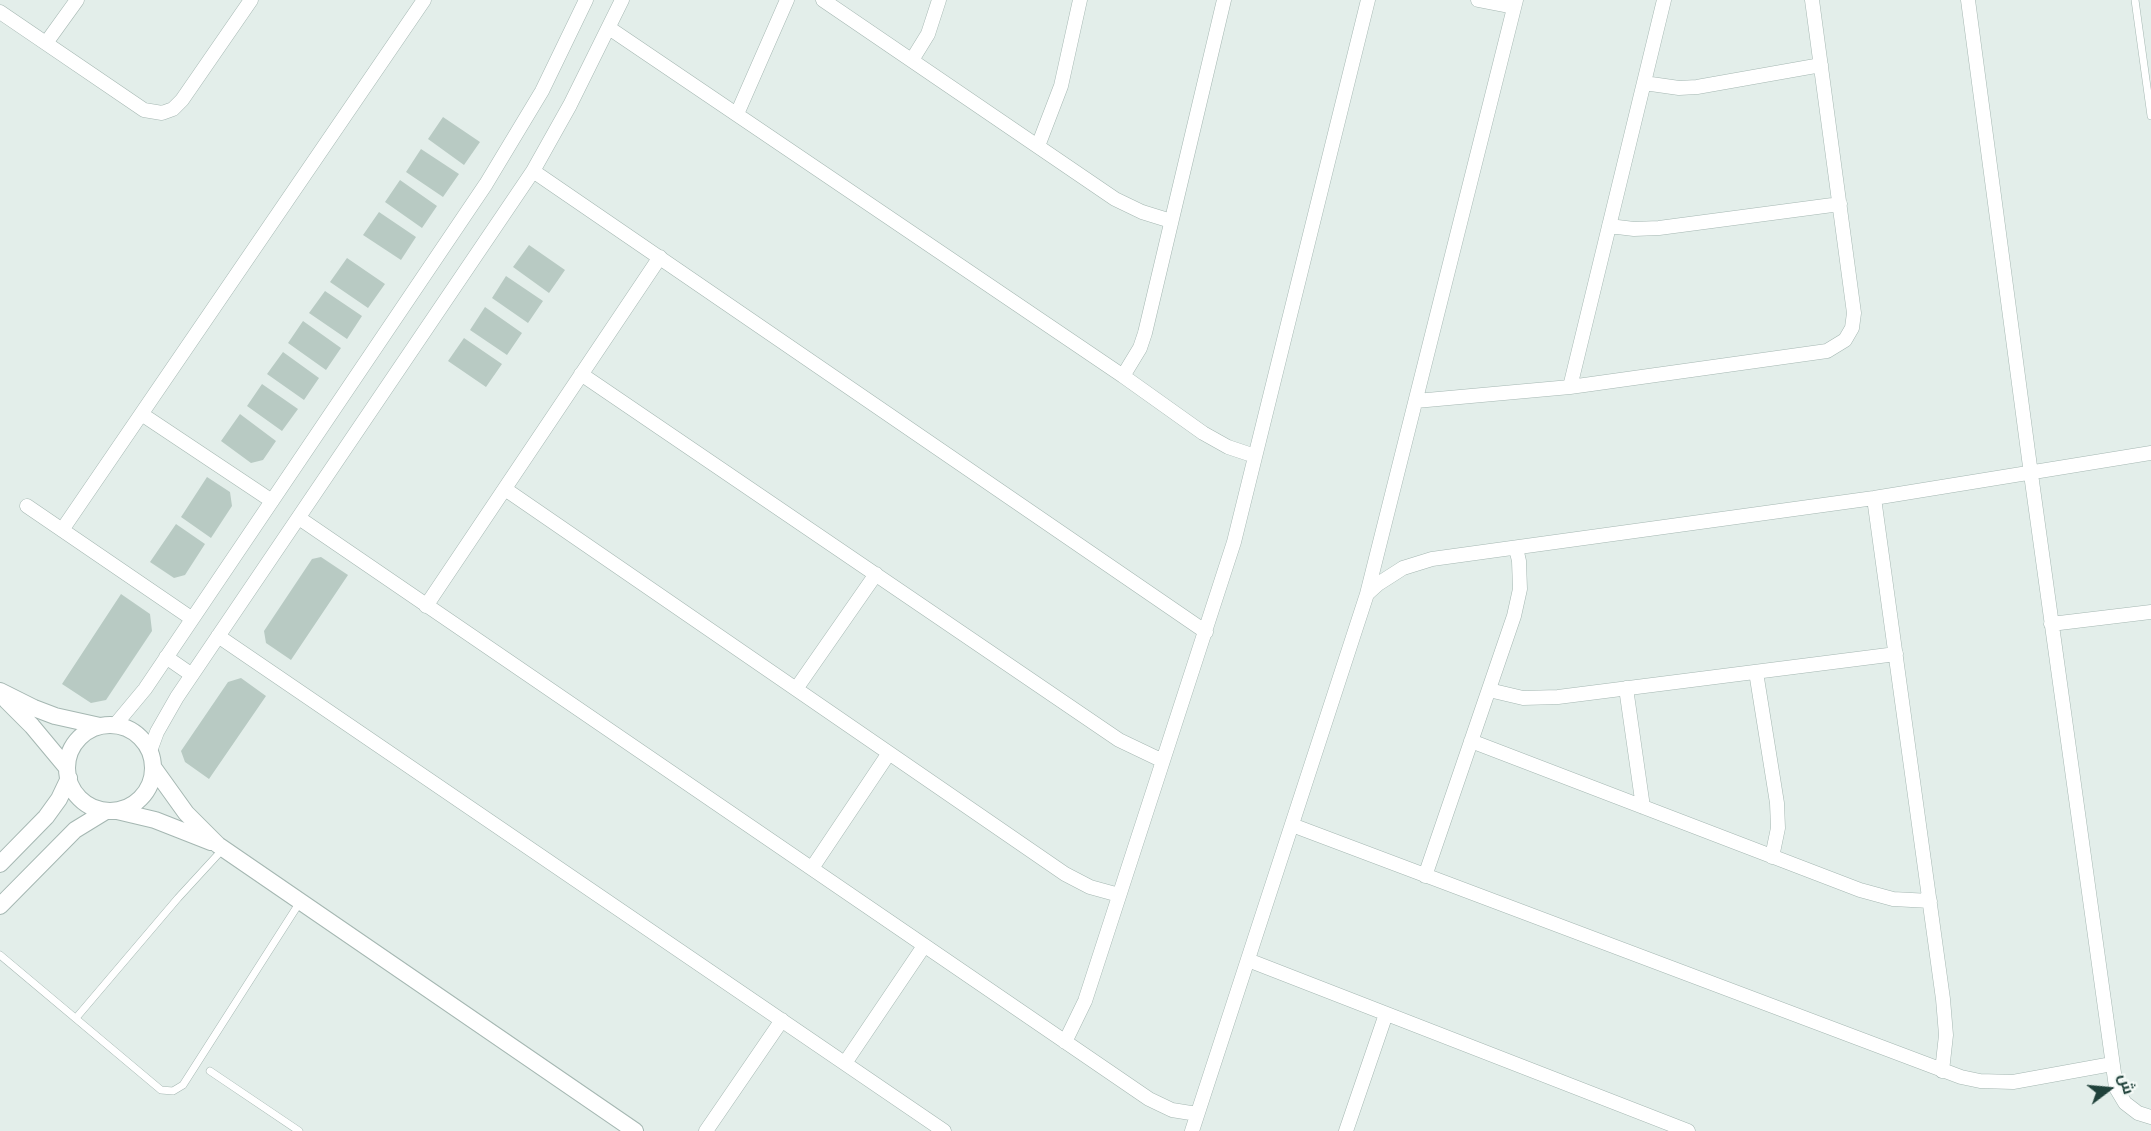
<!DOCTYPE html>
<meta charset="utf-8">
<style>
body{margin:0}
#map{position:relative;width:2151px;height:1131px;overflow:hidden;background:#e3eeea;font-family:Roboto,Cairo,sans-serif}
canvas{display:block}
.north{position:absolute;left:2079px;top:1059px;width:60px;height:60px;-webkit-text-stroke:4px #f4faf7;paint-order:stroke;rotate:74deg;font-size:16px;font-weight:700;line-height:24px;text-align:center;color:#20423b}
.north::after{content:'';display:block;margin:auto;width:21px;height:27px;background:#20423b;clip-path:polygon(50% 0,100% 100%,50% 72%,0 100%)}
</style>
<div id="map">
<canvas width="2151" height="1131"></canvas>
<div class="north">ش</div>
</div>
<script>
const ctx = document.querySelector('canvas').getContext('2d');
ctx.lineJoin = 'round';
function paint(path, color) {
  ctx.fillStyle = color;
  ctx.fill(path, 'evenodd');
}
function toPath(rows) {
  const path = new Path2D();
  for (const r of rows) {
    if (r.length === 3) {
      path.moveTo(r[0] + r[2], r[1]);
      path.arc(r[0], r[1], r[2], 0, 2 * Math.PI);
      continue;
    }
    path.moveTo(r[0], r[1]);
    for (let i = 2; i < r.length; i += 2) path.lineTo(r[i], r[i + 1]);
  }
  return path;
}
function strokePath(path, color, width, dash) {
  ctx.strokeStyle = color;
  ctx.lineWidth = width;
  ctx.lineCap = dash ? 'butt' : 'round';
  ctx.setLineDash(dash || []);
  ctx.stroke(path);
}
const building = toPath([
 [443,117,480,142,464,165,428,139],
 [421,149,459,174,443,197,406,172],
 [400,180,437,206,422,228,385,202],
 [379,212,416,237,401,260,363,235],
 [529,245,565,270,549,293,513,267],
 [347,258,385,284,368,308,330,282],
 [506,276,543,301,528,323,492,298],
 [325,291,362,316,347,339,309,313],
 [485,307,522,333,507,355,470,330],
 [303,321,341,348,326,370,288,343],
 [464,338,502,364,486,387,448,361],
 [283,352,319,378,304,400,267,374],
 [262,384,298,409,282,431,247,406],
 [240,414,276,441,263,460,251,463,221,441],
 [207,477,230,492,232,506,211,538,181,517],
 [176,524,205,544,185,575,174,578,150,562],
 [321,557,348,575,291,660,266,643,264,631,312,559],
 [121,594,150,614,152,631,106,700,91,703,62,684],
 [241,678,266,696,209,779,185,762,181,751,228,682]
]);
const service = toPath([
 [2135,0,2151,116],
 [0,955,161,1090,173,1091,183,1085,300,902],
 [76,1018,178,898,223,849],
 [210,1071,299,1131]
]);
const minor = toPath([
 [823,0,1115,199,1142,212,1171,221],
 [1478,0,1514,7],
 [1968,0,2031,474,2115,1080,2116,1088,2125,1103,2138,1113,2151,1117],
 [0,12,144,110,162,113,173,109,182,100,251,0],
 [609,28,1123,376,1203,433,1228,447,1255,456],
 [46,43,77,0],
 [912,60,928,34,939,0],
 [1644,83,1679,88,1697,87,1821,65],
 [737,114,787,0],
 [1038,146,1061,86,1080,0],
 [533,171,1206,632],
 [1609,226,1634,229,1659,228,1840,204],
 [581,374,1119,740,1163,761],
 [1123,376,1140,348,1145,333,1224,0],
 [1570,387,1664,0],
 [1416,401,1570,387,1827,351,1845,340,1852,328,1854,313,1812,0],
 [143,415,272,501],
 [505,489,1065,874,1090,887,1119,895],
 [1874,498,1943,999,1946,1035,1942,1071],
 [27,506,191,618],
 [299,518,1149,1099,1172,1110,1197,1114],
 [62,530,424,0],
 [1367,594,1378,584,1403,568,1432,559,1874,498,2151,453],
 [426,606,660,257],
 [2051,624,2151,612],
 [218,636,944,1131],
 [166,657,192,675],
 [1756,672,1777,803,1778,828,1772,857],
 [1626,688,1643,807],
 [796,689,876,574],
 [1489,690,1523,698,1558,697,1896,654],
 [115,725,145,689,486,184,542,91,586,0],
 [1471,741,1860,890,1893,899,1930,901],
 [150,751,157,732,177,697,533,171,570,105,622,0],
 [1292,825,1961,1077,1980,1081,2013,1082,2112,1064],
 [812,868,889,753],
 [1425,876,1514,616,1520,589,1519,561,1516,548],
 [1248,960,1688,1131],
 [1065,1042,1085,1001,1234,542,1368,0],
 [845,1063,924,946],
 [706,1131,782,1020],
 [1192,1131,1367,594,1516,0],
 [1346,1131,1386,1014]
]);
const tertiary = toPath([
 [0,691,34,708,55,716,100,726],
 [7,701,32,726,67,768],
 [110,768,43],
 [153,767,186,813,218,845,635,1131],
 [117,811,155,820,211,842],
 [0,864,46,817,59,799,69,778],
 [0,906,75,830,106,811]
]);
paint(building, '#b8cac3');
strokePath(service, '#a5b7b2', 8);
strokePath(minor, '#a5b7b2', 15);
strokePath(tertiary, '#a5b7b2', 18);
strokePath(service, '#fff', 7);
strokePath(minor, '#fff', 14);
strokePath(tertiary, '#fff', 16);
</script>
